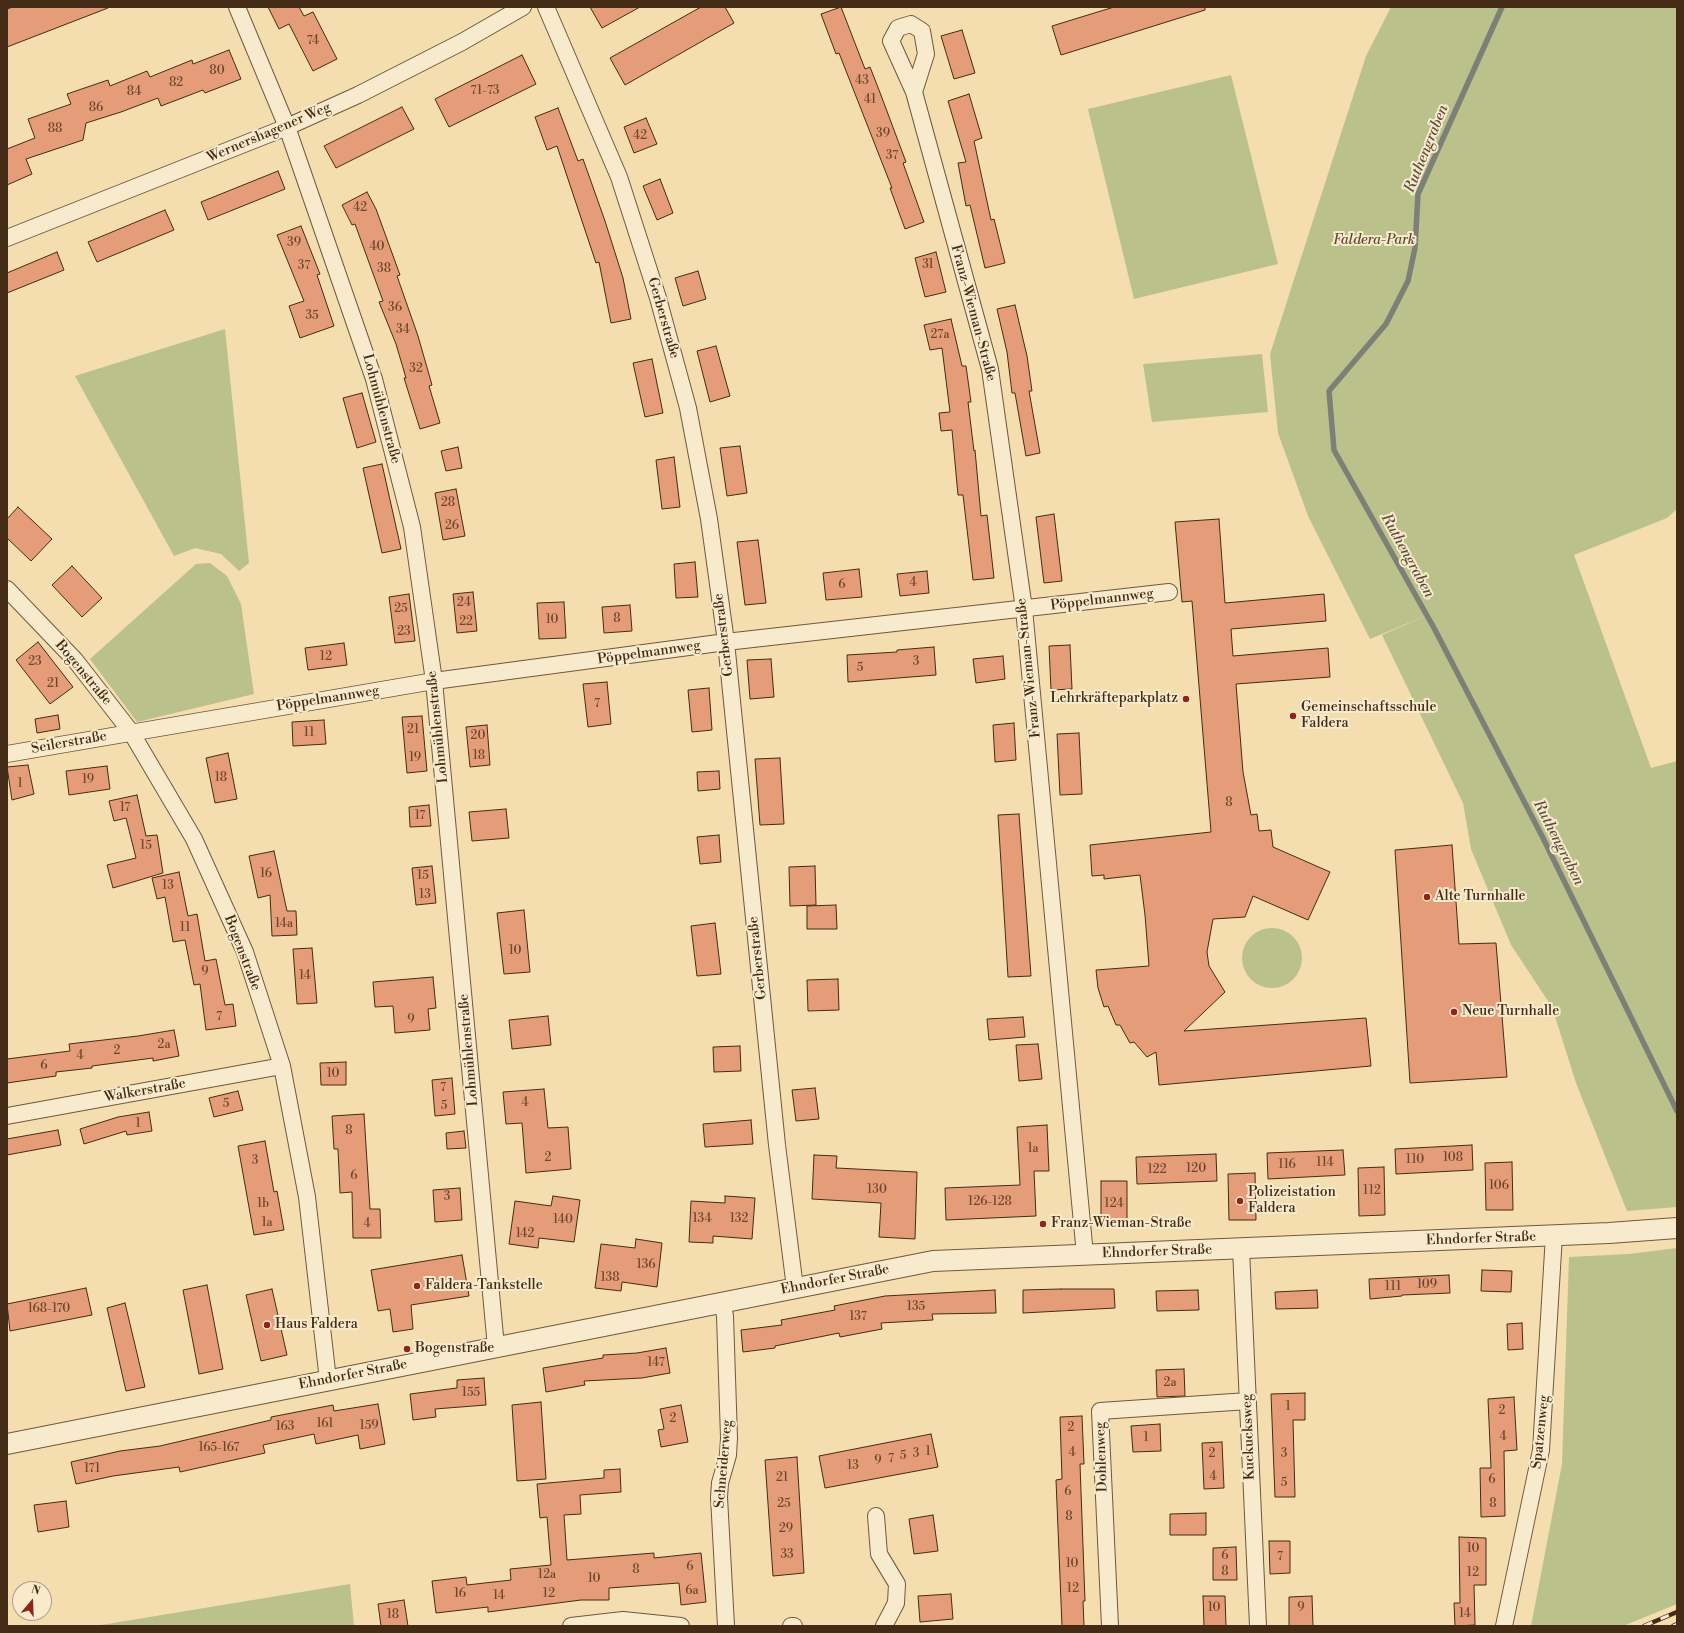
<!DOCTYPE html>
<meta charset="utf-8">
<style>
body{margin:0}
#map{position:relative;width:1684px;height:1633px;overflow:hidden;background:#f4deb0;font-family:"Libre Bodoni",serif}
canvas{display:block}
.frame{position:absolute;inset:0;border:8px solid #442b15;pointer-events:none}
.north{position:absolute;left:12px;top:1581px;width:40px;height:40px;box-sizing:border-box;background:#f8eacc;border:1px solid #b09e83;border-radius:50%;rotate:19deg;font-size:11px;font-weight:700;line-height:16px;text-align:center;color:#442b15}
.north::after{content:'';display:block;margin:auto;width:14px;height:18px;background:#8f2418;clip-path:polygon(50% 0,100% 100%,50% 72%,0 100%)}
</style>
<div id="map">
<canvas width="1684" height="1633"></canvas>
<div class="frame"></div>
<div class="north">N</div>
</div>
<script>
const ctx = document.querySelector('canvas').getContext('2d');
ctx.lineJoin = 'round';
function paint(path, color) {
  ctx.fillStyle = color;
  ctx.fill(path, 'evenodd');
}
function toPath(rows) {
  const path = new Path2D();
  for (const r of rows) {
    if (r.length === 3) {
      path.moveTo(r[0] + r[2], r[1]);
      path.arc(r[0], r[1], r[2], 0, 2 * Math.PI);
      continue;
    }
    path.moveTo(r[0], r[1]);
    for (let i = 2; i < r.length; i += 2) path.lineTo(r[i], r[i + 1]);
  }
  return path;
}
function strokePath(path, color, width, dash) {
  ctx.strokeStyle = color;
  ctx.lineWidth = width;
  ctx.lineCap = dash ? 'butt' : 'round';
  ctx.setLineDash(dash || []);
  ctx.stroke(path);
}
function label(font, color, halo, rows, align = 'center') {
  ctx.font = font + ' "Libre Bodoni",serif';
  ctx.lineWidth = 4;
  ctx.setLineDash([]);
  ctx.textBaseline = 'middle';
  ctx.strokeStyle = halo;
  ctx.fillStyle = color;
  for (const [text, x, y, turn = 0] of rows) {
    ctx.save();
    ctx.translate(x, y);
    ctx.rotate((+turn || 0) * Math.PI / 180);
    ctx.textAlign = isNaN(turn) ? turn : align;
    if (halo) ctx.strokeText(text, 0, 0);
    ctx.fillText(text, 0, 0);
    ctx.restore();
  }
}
const green = toPath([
 [1391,7,1677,7,1677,509,1667,518,1574,555,1651,768,1677,761,1677,1207,1627,1211,1576,1083,1552,1007,1511,945,1471,849,1463,803,1382,635,1430,614,1370,639,1308,516,1278,433,1270,354,1366,56],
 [1231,75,1278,264,1134,299,1088,109],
 [225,329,249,563,239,571,221,554,195,548,174,556,75,376],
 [1262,354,1268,412,1152,422,1143,364],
 [210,563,227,576,241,604,254,694,137,722,90,659,196,564],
 [1272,958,30],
 [1677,1248,1677,1604,1623,1626,1531,1626,1562,1464,1569,1257,1629,1254],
 [350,1584,354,1626,95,1626]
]);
const stream = toPath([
 [1502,7,1418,194,1415,248,1408,281,1386,324,1329,391,1334,450,1434,628,1542,836,1677,1111]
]);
const building = toPath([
 [13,7,107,7,108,8,7,47,7,9,13,7],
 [268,7,299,7,304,16,313,12,337,59,313,71,289,24,279,29,268,7],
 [590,7,640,7,602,28,590,7],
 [701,7,725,7,734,23,625,85,610,58,701,7],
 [841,7,865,69,870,67,879,90,906,162,903,163,924,222,905,229,890,188,892,188,839,53,836,54,821,14,841,7],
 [1114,7,1205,7,1205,10,1061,55,1052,26,1114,7],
 [962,30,975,73,954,79,941,36,962,30],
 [229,50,241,79,205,93,203,90,161,106,158,98,121,112,86,123,83,140,26,159,32,174,7,185,7,149,35,138,28,119,71,104,67,94,108,80,110,86,147,71,150,77,192,60,193,64,229,50],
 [522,55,536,84,449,127,435,99,522,55],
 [969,94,982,138,974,141,991,220,994,219,1005,263,985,268,970,205,966,206,958,163,966,162,948,101,969,94],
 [402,107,414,129,336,168,324,146,402,107],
 [558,108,578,161,583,159,605,221,623,278,631,319,611,323,599,262,596,263,557,146,547,150,535,117,558,108],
 [646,118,657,144,634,153,624,127,646,118],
 [278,171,285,189,208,220,201,202,278,171],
 [660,179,673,213,657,220,643,186,660,179],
 [367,192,376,209,400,275,397,276,418,336,432,385,429,386,440,423,420,429,404,378,406,378,396,344,379,302,383,301,355,224,352,225,342,205,367,192],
 [165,210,174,230,97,262,88,242,165,210],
 [301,226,320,274,317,275,334,326,300,338,289,306,304,301,277,235,301,226],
 [57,252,64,270,7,293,7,273,57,252],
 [936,252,946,292,925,297,915,258,936,252],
 [698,271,706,299,683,306,675,278,698,271],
 [1015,305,1027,356,1032,391,1029,391,1040,453,1026,456,1015,393,1012,393,1007,352,997,309,1015,305],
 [951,319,962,366,966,366,971,402,968,402,974,451,975,450,981,516,987,515,994,578,973,580,963,495,958,495,952,430,941,431,939,413,950,412,942,348,930,350,924,325,951,319],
 [716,346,730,396,710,402,697,351,716,346],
 [652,359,663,413,645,417,633,363,652,359],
 [362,393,376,442,357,448,343,398,362,393],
 [740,446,747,493,727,496,720,448,740,446],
 [458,447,462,468,446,471,441,451,458,447],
 [674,457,680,507,662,509,656,460,674,457],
 [382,464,401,549,382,553,363,468,382,464],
 [456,489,465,536,443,540,435,493,456,489],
 [18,507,52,539,31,561,7,538,7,519,18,507],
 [1054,514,1062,581,1044,583,1036,517,1054,514],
 [1219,519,1225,603,1324,594,1326,621,1231,629,1233,656,1328,648,1330,677,1236,684,1243,772,1251,815,1257,814,1259,831,1271,830,1273,847,1330,872,1308,920,1253,896,1245,917,1213,919,1207,952,1209,966,1225,992,1184,1031,1366,1018,1371,1066,1159,1085,1156,1052,1147,1057,1134,1042,1130,1043,1120,1025,1116,1025,1108,1006,1104,1007,1098,988,1096,970,1149,966,1145,915,1140,875,1104,879,1104,875,1092,876,1090,845,1211,832,1192,601,1182,602,1175,522,1219,519],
 [758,540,766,603,745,605,737,542,758,540],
 [695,562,698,597,676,598,674,564,695,562],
 [72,566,102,598,82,617,52,585,72,566],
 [859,569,862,597,826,600,823,573,859,569],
 [927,571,929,593,900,596,897,574,927,571],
 [473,592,477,631,457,633,453,594,473,592],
 [409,594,415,641,395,643,389,597,409,594],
 [564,602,566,638,539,639,537,603,564,602],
 [630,605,632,631,604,633,602,607,630,605],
 [38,642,73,687,50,704,16,660,38,642],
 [344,643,347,665,308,670,305,648,344,643],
 [1070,645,1072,689,1051,690,1049,646,1070,645],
 [934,647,936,675,848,682,847,655,897,652,897,650,934,647],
 [1003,656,1005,679,976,683,973,659,1003,656],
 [771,659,774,697,750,699,747,660,771,659],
 [607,682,611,724,588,727,583,684,607,682],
 [709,688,712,730,692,732,688,690,709,688],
 [58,715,60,729,37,733,35,719,58,715],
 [422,716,427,771,407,773,402,717,422,716],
 [324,720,326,744,293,746,292,722,324,720],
 [1014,723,1016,760,995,762,993,725,1014,723],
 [487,725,490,765,470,767,466,727,487,725],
 [1079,733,1082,794,1060,795,1057,734,1079,733],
 [228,753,237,799,215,803,206,758,228,753],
 [780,758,784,824,760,825,755,759,780,758],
 [28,765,34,794,12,800,7,767,28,765],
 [107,766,110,789,69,795,66,771,107,766],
 [719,771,720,789,698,791,697,772,719,771],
 [137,795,146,836,157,835,163,873,113,888,107,865,136,858,126,818,114,821,109,801,137,795],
 [429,805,431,826,410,827,409,807,429,805],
 [506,809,509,838,472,841,469,812,506,809],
 [1019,814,1031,976,1008,977,998,815,1019,814],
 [719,835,721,862,700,864,697,837,719,835],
 [1452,845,1459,944,1496,943,1507,1077,1410,1083,1395,850,1452,845],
 [274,851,287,911,296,911,297,935,272,936,270,895,258,898,249,856,274,851],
 [432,866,436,903,416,905,412,868,432,866],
 [815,866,816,905,790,906,789,867,815,866],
 [179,872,188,916,197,914,205,961,216,959,225,1005,233,1004,236,1026,206,1030,200,984,194,985,185,940,173,942,165,897,157,899,152,878,179,872],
 [836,905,837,929,807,929,807,906,836,905],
 [524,910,530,972,504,974,497,913,524,910],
 [715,923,721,974,697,976,691,926,715,923],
 [312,948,317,1003,297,1004,293,949,312,948],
 [433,977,436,1008,428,1009,430,1030,395,1033,393,1006,375,1007,373,982,433,977],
 [838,979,839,1010,808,1011,807,980,838,979],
 [548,1016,551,1045,512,1049,509,1020,548,1016],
 [1023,1017,1025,1037,989,1040,987,1019,1023,1017],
 [174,1030,179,1056,153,1061,153,1058,92,1066,92,1068,56,1072,56,1076,7,1083,7,1059,70,1051,69,1044,138,1036,174,1030],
 [1038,1044,1042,1079,1019,1081,1016,1045,1038,1044],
 [740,1046,741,1071,714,1072,713,1047,740,1046],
 [346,1062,346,1085,321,1085,320,1063,346,1062],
 [452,1078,455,1114,435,1116,432,1080,452,1078],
 [815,1088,819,1119,796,1121,792,1090,815,1088],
 [544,1089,548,1128,568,1127,571,1169,526,1173,522,1123,506,1124,503,1092,544,1089],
 [238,1091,243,1110,214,1117,209,1098,238,1091],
 [149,1112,152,1131,127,1135,126,1131,84,1144,80,1129,118,1117,149,1112],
 [364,1114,370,1209,380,1209,381,1238,353,1238,352,1192,340,1193,338,1149,334,1149,332,1116,364,1114],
 [751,1120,753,1144,705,1147,703,1124,751,1120],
 [1047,1125,1049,1171,1034,1171,1036,1216,946,1220,945,1188,1020,1185,1017,1127,1047,1125],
 [58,1130,61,1145,7,1155,7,1139,58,1130],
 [464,1131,466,1148,447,1149,446,1133,464,1131],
 [265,1141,274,1192,277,1191,284,1230,254,1235,238,1146,265,1141],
 [1472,1145,1473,1170,1396,1174,1395,1149,1472,1145],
 [1343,1150,1345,1175,1268,1179,1267,1153,1343,1150],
 [1216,1154,1217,1181,1137,1184,1136,1157,1216,1154],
 [814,1155,837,1156,836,1168,917,1172,915,1239,879,1237,881,1203,812,1199,814,1155],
 [1512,1162,1513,1210,1486,1210,1485,1163,1512,1162],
 [1384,1167,1385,1215,1359,1216,1358,1168,1384,1167],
 [1255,1173,1256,1220,1229,1220,1228,1174,1255,1173],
 [1101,1181,1127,1181,1127,1227,1101,1227,1101,1181],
 [460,1188,462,1220,435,1222,433,1190,460,1188],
 [553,1196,580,1200,574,1242,539,1238,538,1248,509,1244,515,1201,551,1206,553,1196],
 [725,1196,755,1198,752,1239,713,1236,713,1243,689,1242,691,1201,725,1203,725,1196],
 [636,1239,662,1243,657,1287,622,1282,621,1291,595,1288,601,1244,635,1248,636,1239],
 [462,1255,469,1296,411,1305,413,1329,393,1332,390,1309,378,1311,371,1270,462,1255],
 [1482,1270,1512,1271,1511,1292,1481,1291,1482,1270],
 [1449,1275,1450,1293,1402,1295,1402,1296,1370,1299,1369,1279,1449,1275],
 [207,1285,223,1369,199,1374,183,1290,207,1285],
 [86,1288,92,1315,10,1331,7,1304,86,1288],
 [272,1289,287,1355,261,1361,246,1295,272,1289],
 [1061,1289,1114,1289,1115,1308,1023,1313,1023,1290,1061,1289],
 [995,1290,996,1313,932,1314,933,1320,881,1323,882,1329,840,1337,839,1333,775,1346,775,1348,743,1352,741,1330,782,1325,781,1320,835,1310,834,1306,885,1296,995,1290],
 [1198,1290,1199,1310,1157,1311,1156,1291,1198,1290],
 [1317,1290,1318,1308,1276,1309,1275,1292,1317,1290],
 [125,1303,145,1387,126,1391,107,1308,125,1303],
 [1522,1323,1523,1349,1508,1350,1507,1324,1522,1323],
 [666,1348,670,1373,642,1378,584,1381,585,1385,546,1392,543,1368,603,1358,603,1355,637,1353,666,1348],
 [1184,1369,1185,1396,1157,1397,1156,1370,1184,1369],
 [484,1378,486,1405,435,1409,436,1417,413,1420,410,1394,457,1388,457,1380,484,1378],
 [1305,1393,1305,1420,1293,1420,1295,1497,1275,1497,1271,1394,1305,1393],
 [1514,1397,1517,1450,1504,1451,1505,1516,1481,1517,1480,1468,1491,1468,1488,1399,1514,1397],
 [541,1402,546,1479,517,1481,512,1405,541,1402],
 [378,1404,385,1444,360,1449,358,1435,316,1444,314,1434,263,1445,265,1453,180,1472,179,1467,113,1476,76,1484,71,1462,120,1451,160,1446,271,1420,271,1417,333,1405,334,1411,378,1404],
 [681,1405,688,1442,661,1447,658,1430,664,1429,660,1409,681,1405],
 [1082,1416,1084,1464,1080,1464,1085,1601,1083,1601,1084,1626,1062,1626,1056,1480,1062,1479,1060,1417,1082,1416],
 [1160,1424,1161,1451,1133,1452,1131,1426,1160,1424],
 [931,1434,938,1467,825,1488,819,1456,931,1434],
 [1222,1442,1224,1488,1204,1489,1202,1443,1222,1442],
 [797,1457,804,1573,773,1576,765,1460,797,1457],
 [620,1469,621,1492,580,1495,581,1514,564,1515,567,1560,654,1553,654,1558,701,1553,706,1602,681,1605,679,1583,609,1588,609,1600,581,1600,488,1612,488,1607,436,1613,432,1581,466,1577,467,1585,511,1580,510,1569,551,1565,547,1517,540,1518,537,1484,604,1478,604,1470,620,1469],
 [66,1501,69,1527,38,1532,34,1505,66,1501],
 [1206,1513,1206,1535,1170,1535,1170,1514,1206,1513],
 [933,1515,938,1551,914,1554,909,1519,933,1515],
 [1459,1537,1486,1538,1486,1585,1474,1585,1475,1625,1455,1626,1454,1603,1460,1603,1459,1537],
 [1269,1541,1290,1541,1290,1573,1270,1574,1269,1541],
 [1236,1547,1237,1580,1213,1580,1213,1548,1236,1547],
 [951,1594,953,1619,920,1622,918,1596,951,1594],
 [1203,1596,1225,1596,1226,1626,1204,1626,1203,1596],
 [1312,1596,1313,1626,1289,1626,1289,1597,1312,1596],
 [404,1600,408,1626,381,1626,378,1604,404,1600]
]);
const minor = toPath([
 [237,7,287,127,374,379,412,527,434,681,496,1347],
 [546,7,619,177,658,298,688,408,709,519,726,642,777,1145,795,1288],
 [914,92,891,41,898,28,911,24,922,31,926,54,914,92,990,369,1024,609,1085,1255],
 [7,238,287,127,358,95,462,42,523,7],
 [7,589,75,660,131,732,194,839,245,952,282,1066,307,1197,328,1380],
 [7,754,434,681,726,642,1169,592],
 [7,1116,282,1066],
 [1241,1249,1258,1626],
 [722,1302,725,1316,729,1438,728,1455,720,1483,719,1497,726,1626],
 [876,1516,879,1554,897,1584,896,1603,884,1626],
 [571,1626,623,1620,681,1626],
 [791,1626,794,1626],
 [1110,1626,1100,1411,1248,1401],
 [1504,1626,1541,1450,1554,1235]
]);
const tertiary = toPath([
 [7,1444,933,1261,1609,1233,1677,1228]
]);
const rail = toPath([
 [1644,1626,1677,1612],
 [1673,1626,1677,1624]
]);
const markers = [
 [1186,699,4,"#8f2418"],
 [1293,716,4,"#8f2418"],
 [1427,897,4,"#8f2418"],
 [1454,1012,4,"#8f2418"],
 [1240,1201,4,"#8f2418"],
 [1043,1224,4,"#8f2418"],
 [417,1286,4,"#8f2418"],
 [267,1325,4,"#8f2418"],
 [407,1349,4,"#8f2418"]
];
const numberNames = [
 ["74",313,41],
 ["80",217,71],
 ["43",862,81],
 ["82",176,83],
 ["71-73",485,91],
 ["84",134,92],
 ["41",870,100],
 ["86",96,108],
 ["88",55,129],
 ["39",883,134],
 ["42",640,136],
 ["37",892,156],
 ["42",360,208],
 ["39",294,243],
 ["40",377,247],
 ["31",928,265],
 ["37",304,266],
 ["38",384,269],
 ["36",395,308],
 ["35",312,316],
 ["34",403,330],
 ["27a",940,335],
 ["32",416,369],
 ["28",448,503],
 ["26",452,526],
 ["4",913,583],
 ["6",842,585],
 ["24",464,603],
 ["25",401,609],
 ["8",617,619],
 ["10",552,620],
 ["22",466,622],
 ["23",404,632],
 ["12",326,657],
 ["23",35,662],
 ["3",916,662],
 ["5",860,668],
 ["21",53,684],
 ["7",597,704],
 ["21",413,730],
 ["11",309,733],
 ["20",478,736],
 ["18",479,756],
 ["19",415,758],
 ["18",221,778],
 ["19",88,780],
 ["1",20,784],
 ["8",1229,803],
 ["17",125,808],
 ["17",420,816],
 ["15",146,846],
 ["16",266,874],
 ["15",423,876],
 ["13",168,886],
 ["13",425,895],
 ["14a",284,924],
 ["11",185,928],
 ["10",515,951],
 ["9",205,972],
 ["14",305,976],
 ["7",219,1017],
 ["9",411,1020],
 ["2a",164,1045],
 ["2",117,1051],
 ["4",80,1056],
 ["6",44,1066],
 ["10",333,1074],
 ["7",443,1088],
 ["4",525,1103],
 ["5",226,1104],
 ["5",444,1106],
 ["1",138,1124],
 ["8",349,1131],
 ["1a",1033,1149],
 ["2",548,1158],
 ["108",1453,1158],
 ["110",1415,1160],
 ["3",255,1161],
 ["114",1325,1163],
 ["116",1287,1165],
 ["120",1196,1169],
 ["122",1157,1170],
 ["6",354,1176],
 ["106",1499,1186],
 ["130",877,1190],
 ["112",1372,1191],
 ["3",447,1197],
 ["126-128",990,1202],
 ["1b",263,1204],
 ["124",1114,1204],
 ["134",702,1219],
 ["132",739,1219],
 ["140",563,1220],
 ["1a",267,1223],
 ["4",367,1224],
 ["142",525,1234],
 ["136",646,1265],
 ["138",610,1278],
 ["109",1427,1285],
 ["111",1393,1287],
 ["135",916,1307],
 ["168-170",49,1309],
 ["137",858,1317],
 ["147",656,1363],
 ["2a",1170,1383],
 ["155",471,1393],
 ["1",1288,1407],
 ["2",1502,1411],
 ["2",673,1419],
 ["161",325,1424],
 ["159",369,1426],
 ["163",285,1427],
 ["2",1071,1428],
 ["4",1503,1437],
 ["1",1146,1438],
 ["165-167",219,1448],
 ["1",928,1452],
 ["4",1072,1453],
 ["3",916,1454],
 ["2",1212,1454],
 ["3",1284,1454],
 ["5",903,1456],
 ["7",891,1459],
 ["9",878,1461],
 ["13",853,1466],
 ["171",92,1469],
 ["4",1213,1477],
 ["21",782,1478],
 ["6",1492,1480],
 ["5",1284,1483],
 ["6",1068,1492],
 ["25",784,1504],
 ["8",1493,1504],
 ["8",1069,1517],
 ["29",786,1529],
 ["10",1473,1549],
 ["33",787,1555],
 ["6",1225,1556],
 ["7",1280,1557],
 ["10",1072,1564],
 ["6",690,1567],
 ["8",636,1570],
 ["8",1225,1572],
 ["12",1473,1573],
 ["12a",547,1575],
 ["10",594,1579],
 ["12",1073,1589],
 ["6a",692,1591],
 ["16",460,1594],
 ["12",549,1594],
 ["14",499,1596],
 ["10",1214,1608],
 ["9",1301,1608],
 ["14",1465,1614],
 ["18",393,1615]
];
const streetNames = [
 ["Wernershagener Weg",269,133,-23],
 ["Franz-Wieman-Straße",973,313,75],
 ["Gerberstraße",663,318,74],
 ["Lohmühlenstraße",381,409,75],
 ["Pöppelmannweg",1102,600,-7],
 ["Gerberstraße",724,635,-97],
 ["Pöppelmannweg",649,653,-8],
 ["Franz-Wieman-Straße",1029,668,-96],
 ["Bogenstraße",83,673,50],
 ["Pöppelmannweg",328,699,-9],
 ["Lohmühlenstraße",438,727,-96],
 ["Seilerstraße",69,743,-10],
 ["Bogenstraße",242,953,69],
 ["Gerberstraße",758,958,-96],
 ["Lohmühlenstraße",469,1050,-95],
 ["Walkerstraße",145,1091,-10],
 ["Ehndorfer Straße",1481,1239,-2],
 ["Ehndorfer Straße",1157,1252,-2],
 ["Ehndorfer Straße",835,1280,-11],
 ["Ehndorfer Straße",353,1375,-11],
 ["Spatzenweg",1541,1432,-84],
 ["Kuckucksweg",1249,1437,-92],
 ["Dohlenweg",1102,1457,-92],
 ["Schneiderweg",724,1464,-85]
];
const parkNames = [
 ["Faldera-Park",1374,241]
];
const poiNames = [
 ["Lehrkräfteparkplatz",1178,699,"right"],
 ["Gemeinschaftsschule",1301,708],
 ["Faldera",1301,724],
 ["Alte Turnhalle",1435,897],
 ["Neue Turnhalle",1462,1012],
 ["Polizeistation",1248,1193],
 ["Faldera",1248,1209],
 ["Franz-Wieman-Straße",1051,1224],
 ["Faldera-Tankstelle",425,1286],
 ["Haus Faldera",275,1325],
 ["Bogenstraße",415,1349]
];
const waterNames = [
 ["Ruthengraben",1427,149,-68],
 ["Ruthengraben",1407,556,61],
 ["Ruthengraben",1558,843,63]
];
paint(green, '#bbc18b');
strokePath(stream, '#7c8076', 5.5);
paint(building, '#e59c78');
strokePath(building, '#442b15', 1);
strokePath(minor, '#70583c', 18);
strokePath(tertiary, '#70583c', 22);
strokePath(minor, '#f8eacc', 16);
strokePath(tertiary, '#f8eacc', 20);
strokePath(rail, '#442b15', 4.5);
strokePath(rail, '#f8eacc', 3, [9]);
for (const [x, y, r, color] of markers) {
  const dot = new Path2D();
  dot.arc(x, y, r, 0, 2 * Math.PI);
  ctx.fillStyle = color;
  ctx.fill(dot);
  strokePath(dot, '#f8eacc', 1.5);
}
label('12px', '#6c472e', null, numberNames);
label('14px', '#442b15', '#f8eacc', streetNames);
label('italic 14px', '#5c492d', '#f8eacc', parkNames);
label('14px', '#442b15', '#f8eacc', poiNames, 'left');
label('italic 15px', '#5c4e3e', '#f8eacc', waterNames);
</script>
